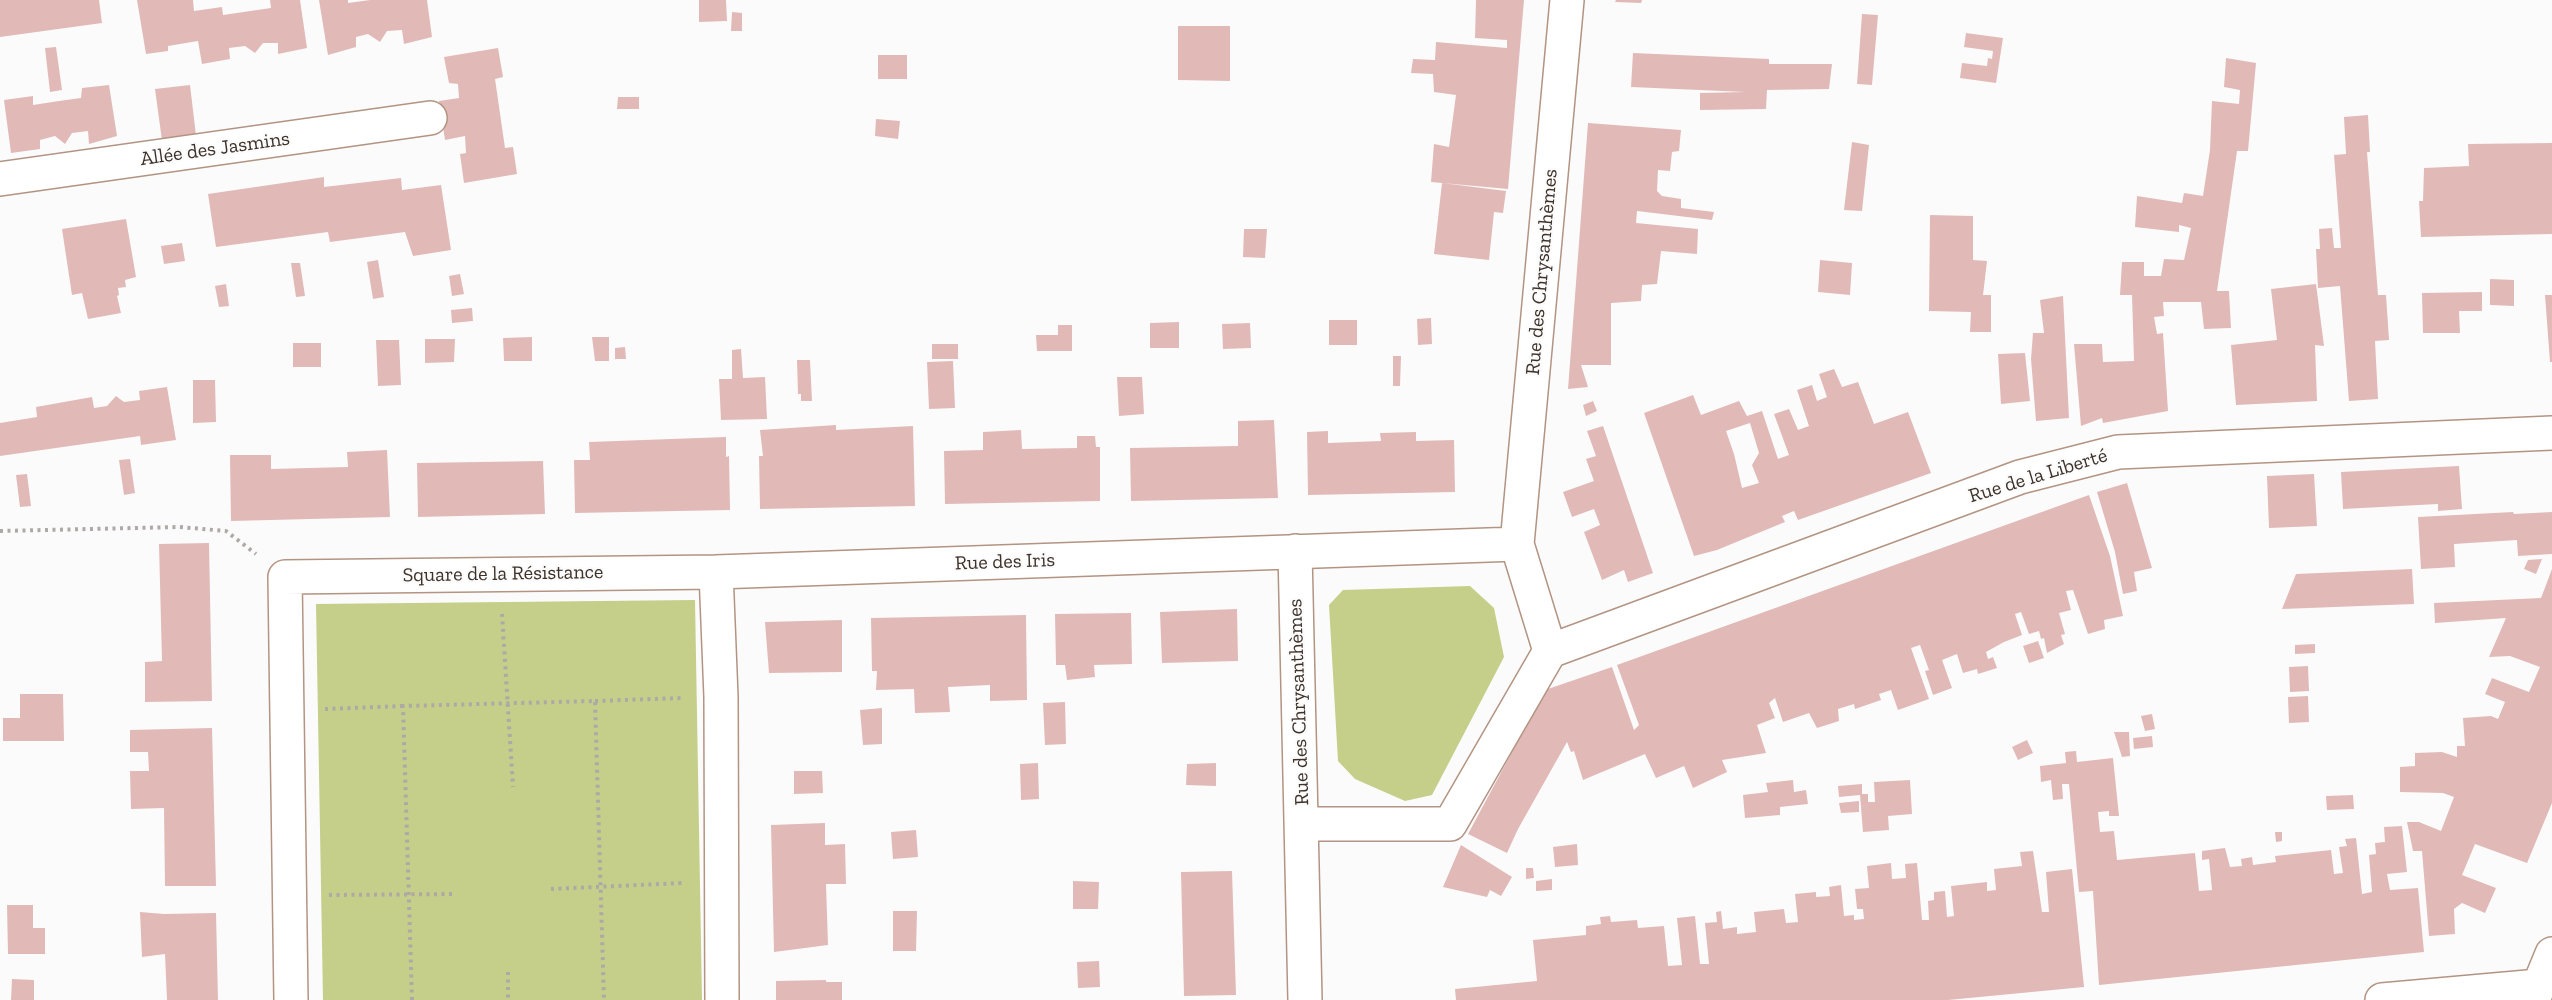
<!DOCTYPE html>
<meta charset="utf-8">
<style>
body{margin:0}
canvas{display:block;background:#fbfbfb}
</style>
<canvas width="2552" height="1000"></canvas>
<script>
const ctx = document.querySelector('canvas').getContext('2d');
ctx.lineJoin = 'round';
function paint(path, color) {
  ctx.fillStyle = color;
  ctx.fill(path, 'evenodd');
}
function toPath(rows) {
  const path = new Path2D();
  for (const r of rows) {
    path.moveTo(r[0], r[1]);
    for (let i = 2; i < r.length; i += 2) path.lineTo(r[i], r[i + 1]);
  }
  return path;
}
function strokePath(path, color, width, dash) {
  ctx.strokeStyle = color;
  ctx.lineWidth = width;
  ctx.lineCap = dash ? 'butt' : 'round';
  ctx.setLineDash(dash || []);
  ctx.stroke(path);
}
function label(font, color, halo, rows, align = 'center') {
  ctx.font = font + ' "Zilla Slab",serif';
  ctx.lineWidth = 4.5;
  ctx.setLineDash([]);
  ctx.textBaseline = 'middle';
  ctx.strokeStyle = halo;
  ctx.fillStyle = color;
  for (const [text, x, y, turn = 0] of rows) {
    ctx.save();
    ctx.translate(x, y);
    ctx.rotate((+turn || 0) * Math.PI / 180);
    ctx.textAlign = isNaN(turn) ? turn : align;
    if (halo) ctx.strokeText(text, 0, 0);
    ctx.fillText(text, 0, 0);
    ctx.restore();
  }
}
const green = toPath([
 [1470,586,1494,608,1504,657,1432,795,1405,801,1355,779,1338,761,1329,605,1343,590],
 [695,600,702,1000,323,1000,316,604]
]);
const building = toPath([
 [0,0,99,0,102,23,0,37],
 [137,0,193,0,194,11,222,7,223,15,271,8,270,0,300,0,307,48,278,54,278,43,263,43,255,53,245,46,229,48,230,59,202,64,198,41,168,46,168,51,146,54],
 [319,0,348,0,348,3,370,0,427,0,432,37,404,44,402,30,387,31,380,42,368,34,356,37,356,47,328,55],
 [699,0,726,0,727,21,699,22],
 [1476,0,1524,0,1508,189,1431,182,1434,144,1449,147,1456,95,1434,92,1433,74,1411,73,1413,59,1435,60,1436,42,1507,48,1507,40,1475,38],
 [1616,0,1642,0,1641,3,1615,2],
 [732,12,742,13,742,31,731,31],
 [1862,14,1878,15,1872,85,1857,84],
 [1178,26,1230,26,1230,81,1178,80],
 [1966,33,2003,38,1996,83,1960,78,1962,63,1987,66,1988,58,1992,59,1993,51,1964,47],
 [56,47,62,90,50,92,45,48],
 [498,48,503,77,495,79,505,148,513,147,517,174,464,183,460,154,466,153,465,136,445,140,439,101,459,98,458,84,449,83,444,57],
 [1633,53,1769,59,1769,64,1832,64,1829,89,1767,90,1766,109,1700,110,1700,93,1745,92,1631,87],
 [878,55,907,55,907,79,878,79],
 [2226,58,2256,63,2248,151,2237,151,2217,291,2229,291,2231,328,2204,329,2201,302,2163,302,2164,316,2154,317,2157,334,2163,333,2168,411,2103,423,2102,418,2081,426,2074,344,2102,344,2103,362,2134,361,2132,295,2120,295,2122,262,2144,262,2144,276,2161,276,2164,259,2184,260,2191,228,2179,225,2179,232,2135,227,2137,196,2182,203,2184,193,2203,196,2210,150,2212,101,2239,104,2240,90,2224,87],
 [109,85,117,136,89,144,88,131,72,133,65,144,55,136,40,140,40,149,11,153,4,100,33,96,33,105,59,101,81,98,82,88],
 [190,85,197,144,163,148,155,89],
 [618,97,639,97,639,109,617,109],
 [2368,115,2370,152,2367,152,2378,295,2386,295,2389,340,2375,341,2378,399,2349,401,2340,286,2318,288,2316,249,2320,249,2319,229,2332,228,2334,248,2341,248,2334,155,2346,154,2344,117],
 [876,119,900,121,898,139,875,136],
 [1588,123,1681,130,1679,151,1672,152,1670,171,1658,170,1657,191,1662,196,1681,199,1681,208,1714,212,1712,220,1637,211,1636,223,1698,229,1697,254,1661,251,1657,284,1642,285,1641,301,1611,303,1611,365,1581,365,1588,387,1568,389],
 [1852,142,1869,145,1862,211,1844,210],
 [2552,143,2552,234,2421,237,2419,201,2423,201,2424,168,2469,166,2468,144],
 [324,177,324,187,401,178,402,190,441,185,451,250,413,256,405,232,330,242,328,232,216,247,208,194],
 [1442,183,1506,191,1503,213,1494,212,1489,260,1434,254],
 [1930,215,1973,216,1973,260,1987,261,1983,295,1991,295,1991,332,1970,332,1971,312,1929,311],
 [126,219,136,277,125,280,126,287,118,288,119,295,117,296,121,313,88,319,82,293,72,295,62,229],
 [1244,229,1267,229,1265,258,1243,257],
 [182,243,185,261,164,264,161,246],
 [378,260,384,297,373,299,367,262],
 [1820,260,1852,263,1850,295,1818,292],
 [291,263,300,263,305,296,296,297],
 [460,274,464,294,452,296,449,276],
 [2490,279,2514,280,2514,306,2490,305],
 [226,284,229,306,219,307,215,286],
 [2316,284,2324,346,2315,345,2317,401,2236,405,2231,345,2277,340,2271,289],
 [2482,292,2482,311,2459,311,2460,333,2423,333,2422,293],
 [2545,295,2552,295,2552,362,2550,362],
 [2063,296,2069,418,2036,421,2031,359,2033,333,2044,333,2040,300],
 [472,308,473,321,452,323,451,310],
 [1431,318,1432,344,1418,345,1417,319],
 [1329,320,1357,320,1357,345,1329,345],
 [1179,322,1179,348,1150,348,1150,323],
 [1250,323,1251,348,1223,349,1222,324],
 [1058,325,1072,325,1072,351,1037,351,1036,335,1058,335],
 [532,337,532,361,504,361,503,338],
 [592,337,609,337,609,361,595,361],
 [425,339,455,339,454,362,425,363],
 [376,340,399,340,401,385,378,386],
 [293,343,321,343,321,367,293,367],
 [932,344,958,344,958,359,932,359],
 [625,347,626,359,615,359,615,348],
 [741,349,743,378,765,377,767,419,721,420,719,379,732,379,732,350],
 [2025,353,2030,401,2001,404,1998,354],
 [1393,356,1401,356,1400,386,1393,386],
 [797,360,810,360,812,401,801,401,801,394,798,394],
 [953,361,955,408,929,409,927,362],
 [1834,369,1842,387,1858,382,1874,424,1908,412,1931,473,1798,520,1794,511,1782,516,1785,522,1717,550,1694,556,1644,413,1693,395,1701,415,1739,401,1747,416,1762,411,1778,459,1789,455,1774,414,1789,409,1798,430,1809,426,1797,390,1812,385,1817,401,1827,397,1819,374],
 [1750,423,1759,453,1752,465,1759,483,1742,488,1734,454,1726,431],
 [1117,377,1142,377,1144,414,1119,416],
 [193,380,215,380,216,422,193,423],
 [167,387,176,440,141,445,140,436,0,456,0,423,37,417,36,407,92,397,94,408,107,406,116,396,124,402,140,400,139,391],
 [1593,401,1597,411,1586,416,1583,405],
 [1274,420,1278,498,1131,501,1130,448,1238,446,1238,421],
 [836,425,836,430,913,426,915,506,760,509,759,456,763,456,760,430],
 [1603,426,1653,573,1628,582,1624,570,1602,580,1584,532,1600,525,1594,509,1572,517,1563,492,1594,481,1586,459,1596,456,1587,431],
 [1021,430,1022,449,1077,448,1077,436,1095,436,1096,447,1100,447,1100,501,945,504,944,451,983,450,983,432],
 [1328,431,1328,443,1381,441,1380,433,1416,432,1416,441,1454,440,1455,492,1308,495,1307,432],
 [726,437,726,457,729,456,730,510,575,513,574,460,590,460,589,442],
 [387,450,390,517,231,521,230,455,271,455,271,469,348,467,347,452],
 [130,459,135,493,124,495,119,460],
 [543,461,545,514,418,517,417,463],
 [2459,466,2462,509,2438,511,2438,504,2343,509,2341,472],
 [27,474,31,506,20,507,16,475],
 [2314,474,2317,526,2269,528,2267,476],
 [2127,483,2152,568,2134,572,2137,591,2123,594,2115,552,2097,492],
 [2089,495,2110,556,2123,616,2104,620,2105,629,2088,634,2073,590,2066,591,2071,610,2059,613,2065,634,2061,635,2064,644,2047,653,2044,638,2041,639,2039,631,2029,634,2021,612,2015,614,2022,635,2004,642,1986,652,1988,659,1993,657,1997,668,1978,674,1977,669,1963,673,1957,654,1942,660,1952,688,1933,695,1925,671,1929,670,1920,645,1911,648,1929,699,1898,710,1891,690,1879,694,1881,700,1855,709,1854,704,1838,709,1839,721,1817,728,1809,713,1783,722,1775,698,1769,703,1775,718,1757,725,1766,753,1722,760,1727,772,1693,788,1684,766,1656,778,1645,754,1583,780,1574,751,1571,752,1567,742,1518,829,1507,853,1468,834,1533,713,1530,710,1537,696,1548,689,1612,667,1634,730,1639,725,1617,665],
 [2513,512,2514,514,2552,512,2552,554,2518,556,2517,540,2454,544,2455,567,2421,569,2418,517],
 [209,543,212,701,145,702,145,662,162,661,159,544],
 [2542,559,2536,574,2524,569,2528,560],
 [2412,569,2414,604,2282,609,2296,574],
 [2552,569,2552,803,2527,863,2475,844,2462,875,2496,888,2485,913,2462,903,2454,909,2455,934,2429,936,2422,851,2413,851,2407,822,2419,822,2441,831,2454,797,2443,793,2400,792,2400,767,2415,766,2415,753,2442,752,2457,757,2457,746,2465,746,2463,718,2491,716,2498,719,2505,702,2485,694,2492,678,2529,692,2540,667,2510,656,2489,657,2506,618,2435,623,2434,603,2541,598],
 [1237,609,1238,661,1162,663,1160,612],
 [1131,613,1132,664,1094,665,1095,677,1067,680,1065,665,1056,665,1055,614],
 [1026,615,1027,700,990,701,990,685,948,687,950,712,915,713,914,689,876,690,877,671,872,671,871,618],
 [842,620,842,672,769,673,765,622],
 [2038,641,2044,658,2029,663,2023,646],
 [2315,644,2315,653,2295,654,2295,645],
 [2308,666,2309,691,2290,692,2289,667],
 [20,694,63,694,64,741,3,741,3,718,20,718],
 [2308,696,2309,722,2289,723,2288,697],
 [1065,702,1066,744,1045,745,1043,703],
 [882,708,882,744,863,745,860,710],
 [2152,714,2155,729,2145,731,2141,716],
 [212,728,216,886,165,886,164,808,131,809,130,771,149,771,148,752,130,752,130,730],
 [2114,732,2129,732,2130,756,2122,757],
 [2152,736,2153,747,2134,749,2133,738],
 [2027,740,2033,753,2018,760,2012,747],
 [2076,751,2077,762,2113,758,2119,816,2109,816,2109,811,2098,812,2100,832,2114,831,2117,860,2195,853,2199,891,2212,890,2209,859,2202,860,2202,851,2225,848,2230,867,2242,866,2241,859,2252,857,2253,865,2276,862,2275,856,2331,850,2334,874,2343,873,2339,847,2347,846,2345,839,2356,838,2362,894,2372,892,2369,855,2376,854,2375,843,2385,842,2384,827,2402,826,2407,872,2387,874,2390,890,2418,888,2424,952,2099,985,2093,891,2079,892,2069,784,2062,784,2063,799,2053,800,2051,780,2041,782,2040,766,2066,763,2065,752],
 [1038,763,1039,799,1021,800,1020,764],
 [1216,763,1216,786,1186,785,1187,764],
 [794,771,822,771,823,793,794,794],
 [1793,780,1794,792,1806,790,1808,804,1780,807,1780,815,1745,818,1743,795,1768,792,1766,783],
 [1910,780,1912,814,1888,816,1889,830,1863,832,1860,795,1839,797,1838,786,1862,784,1862,794,1868,794,1868,802,1875,802,1874,782],
 [2353,795,2354,809,2327,810,2326,796],
 [1859,801,1859,812,1841,813,1839,803],
 [825,823,825,845,845,844,846,884,826,884,828,945,774,952,771,825],
 [916,830,918,857,893,859,891,832],
 [2275,832,2282,832,2282,841,2276,842],
 [1577,844,1578,865,1555,867,1553,847],
 [1461,845,1512,877,1501,896,1490,890,1487,897,1443,887],
 [2033,851,2042,912,2049,912,2046,872,2072,869,2084,987,1948,1000,1456,1000,1455,989,1537,981,1533,940,1586,935,1586,926,1601,924,1600,917,1610,916,1611,922,1637,920,1638,928,1664,926,1668,966,1682,965,1677,918,1695,916,1700,964,1709,964,1705,923,1717,922,1716,912,1721,911,1723,929,1737,927,1737,934,1756,932,1754,912,1784,909,1786,923,1798,922,1795,894,1816,892,1816,897,1830,896,1829,887,1841,885,1844,916,1854,915,1854,920,1864,919,1863,909,1857,909,1855,889,1869,888,1867,866,1891,863,1892,879,1906,878,1905,864,1917,863,1922,920,1929,920,1928,901,1934,900,1934,892,1945,891,1947,917,1954,916,1951,886,1987,882,1987,891,1996,890,1994,869,2022,866,2020,852],
 [1526,868,1533,868,1534,878,1526,879],
 [1232,871,1236,995,1184,996,1181,872],
 [1552,879,1552,890,1536,891,1536,881],
 [1073,881,1099,882,1098,909,1073,909],
 [7,905,33,905,33,928,45,928,45,954,8,954],
 [893,911,917,911,916,951,893,951],
 [140,912,164,914,216,913,218,1000,167,1000,165,954,142,957],
 [1099,961,1100,987,1078,988,1077,962],
 [12,979,34,980,34,1000,11,1000],
 [826,980,826,982,842,982,842,1000,776,1000,776,981]
]);
const path = toPath([
 [0,531,179,527,226,531,256,554],
 [502,614,513,787],
 [595,701,682,698],
 [325,709,403,706],
 [551,889,683,883],
 [329,895,454,894],
 [508,972,508,1000],
 [412,1000,403,706,595,701,604,1000]
]);
const minor = toPath([
 [0,179,430,118],
 [1295,551,1305,1000],
 [716,572,721,697,722,1000],
 [1550,651,2020,477,2118,452,2552,433],
 [1302,824,1450,824,1550,651,1517,544,1567,0],
 [291,1000,285,577,716,572,1517,544],
 [2382,1000,2539,986],
 [2533,1000,2552,954]
]);
const streetNames = [
 ["Allée des Jasmins",215,149,-8],
 ["Rue des Chrysanthèmes",1542,272,-85],
 ["Rue de la Liberté",2038,476,-17],
 ["Rue des Iris",1005,562,-2],
 ["Square de la Résistance",503,574,-1],
 ["Rue des Chrysanthèmes",1299,702,-92]
];
paint(green, '#c5cf89');
paint(building, '#e1bab8');
strokePath(minor, '#b39482', 36);
strokePath(path, '#aea9a6', 4, [3, 4.5]);
strokePath(minor, '#fff', 33);
label('20px', '#3d3129', '#fbfbfb', streetNames);
</script>
